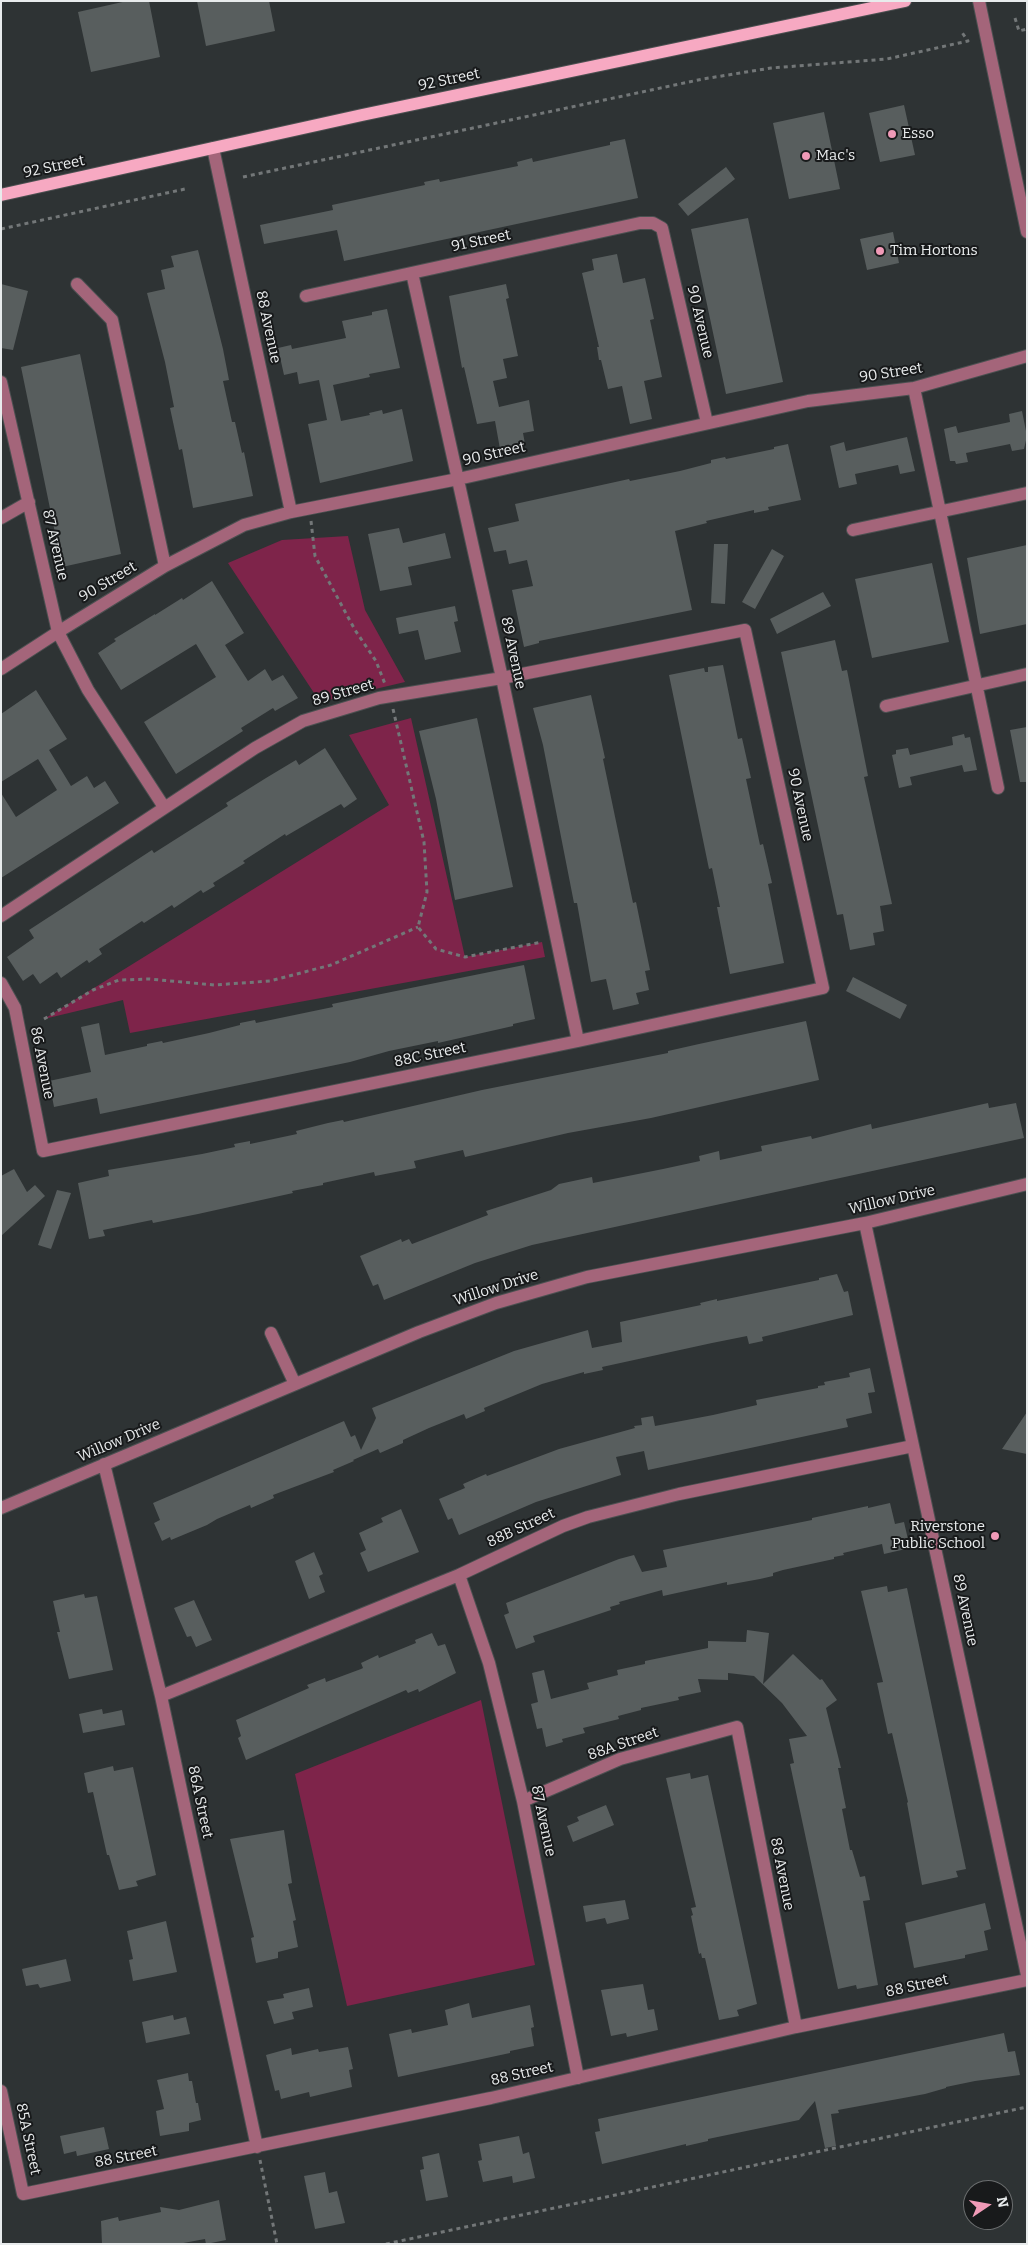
<!DOCTYPE html>
<style>
body{margin:0}
#map{position:relative;width:1028px;height:2245px;overflow:hidden;background:#2e3334;font-family:Bitter,serif}
canvas{display:block}
.frame{position:absolute;inset:0;border:2px solid #e8ebec;pointer-events:none}
.north{position:absolute;left:963px;top:2180px;width:50px;height:50px;box-sizing:border-box;background:#181a1b;border:1px solid #6b6e6f;border-radius:50%;rotate:78deg;font-size:14px;font-weight:700;line-height:20px;text-align:center;color:#e8ebec}
.north::after{content:'';display:block;margin:auto;width:18px;height:22px;background:#f09ab7;clip-path:polygon(50% 0,100% 100%,50% 72%,0 100%)}
</style>
<div id="map">
<canvas width="1028" height="2245"></canvas>
<div class="frame"></div>
<div class="north">N</div>
</div>
<script>
const ctx = document.querySelector('canvas').getContext('2d');
ctx.lineJoin = 'round';
function paint(path, color) {
  ctx.fillStyle = color;
  ctx.fill(path, 'evenodd');
}
function toPath(rows) {
  const path = new Path2D();
  for (const r of rows) {
    path.moveTo(r[0], r[1]);
    for (let i = 2; i < r.length; i += 2) path.lineTo(r[i], r[i + 1]);
  }
  return path;
}
function strokePath(path, color, width, dash) {
  ctx.strokeStyle = color;
  ctx.lineWidth = width;
  ctx.lineCap = dash ? 'butt' : 'round';
  ctx.setLineDash(dash || []);
  ctx.stroke(path);
}
function label(font, color, halo, rows, align = 'center') {
  ctx.font = font + ' Bitter,serif';
  ctx.lineWidth = 4;
  ctx.setLineDash([]);
  ctx.textBaseline = 'middle';
  ctx.strokeStyle = halo;
  ctx.fillStyle = color;
  for (const [text, x, y, turn = 0] of rows) {
    ctx.save();
    ctx.translate(x, y);
    ctx.rotate((+turn || 0) * Math.PI / 180);
    ctx.textAlign = isNaN(turn) ? turn : align;
    if (halo) ctx.strokeText(text, 0, 0);
    ctx.fillText(text, 0, 0);
    ctx.restore();
  }
}
const green = toPath([
 [348,536,365,610,405,682,320,702,228,563,282,540],
 [411,718,465,957,542,942,545,957,130,1033,123,1000,44,1019,389,805,349,735],
 [481,1700,535,1965,347,2006,295,1774]
]);
const building = toPath([
 [127,1,149,1,160,57,91,72,78,12],
 [197,1,269,1,275,31,206,46],
 [904,105,915,155,880,162,869,113],
 [824,112,840,189,789,199,773,123],
 [625,139,638,198,344,261,337,230,264,244,260,225,333,210,332,205,425,185,424,182,439,179,440,182,518,166,517,162,532,158,533,162,610,145,610,142],
 [726,167,735,179,688,216,678,204],
 [748,218,783,382,726,394,691,229],
 [893,232,899,263,867,270,860,239],
 [198,250,223,349,229,380,223,381,232,422,235,422,242,453,244,452,253,496,193,508,182,449,179,450,170,408,174,407,165,362,147,293,165,289,161,270,174,267,171,256],
 [617,254,623,283,645,278,654,319,650,320,662,377,644,381,652,419,630,424,622,386,608,389,601,360,599,360,597,347,599,347,582,273,594,270,592,259],
 [1,284,28,291,13,350,1,348],
 [506,284,509,298,506,299,518,356,503,359,507,378,493,381,499,407,529,400,534,431,523,433,525,444,500,449,495,421,477,424,464,367,462,368,449,296],
 [387,309,400,368,369,374,370,377,333,385,341,421,370,415,369,413,382,410,383,414,402,409,413,461,320,483,308,424,327,420,319,380,299,384,297,372,284,375,278,348,291,345,292,349,346,338,342,321,372,315,372,312],
 [80,354,121,554,62,567,21,367],
 [1022,411,1027,436,1024,449,1012,451,1010,444,966,453,968,462,956,464,955,461,950,461,944,429,956,426,958,433,1010,422,1009,414],
 [907,437,915,471,900,474,898,465,855,474,857,484,839,488,830,446,844,442,846,451],
 [788,444,801,500,768,507,769,510,754,513,754,510,706,521,707,523,675,531,692,610,539,641,539,643,524,647,512,590,533,586,527,560,509,564,506,550,494,552,488,528,519,521,515,504,629,479,630,481,680,471,711,463,711,460,725,457,726,459,774,449,774,447],
 [399,528,403,543,445,533,451,558,408,567,412,585,380,591,368,534],
 [714,544,728,544,725,604,711,603],
 [1027,545,1027,624,980,634,967,558],
 [772,549,784,556,755,609,742,602],
 [932,563,949,642,872,658,855,579],
 [212,581,244,633,225,645,248,681,265,669,272,681,283,675,298,698,275,711,273,708,241,728,243,731,176,774,144,722,216,677,196,644,121,690,98,653,116,641,114,639,155,614,155,615,182,598,183,600],
 [823,592,831,606,777,634,770,619],
 [455,606,458,621,454,622,461,652,425,660,418,630,399,634,396,618],
 [835,640,842,671,847,670,868,776,864,777,892,904,880,906,884,931,873,933,875,945,850,950,843,914,837,915,781,652],
 [723,665,738,739,742,738,751,778,746,779,760,845,763,844,772,883,768,884,784,963,730,974,717,907,720,907,712,868,709,869,669,675,704,668,705,672,708,672,708,667],
 [36,690,67,739,49,750,71,786,87,776,94,788,105,781,119,803,1,878,1,793,16,817,57,790,38,759,1,782,1,714],
 [591,695,605,758,603,759,633,903,636,902,650,970,645,971,649,990,636,993,639,1004,613,1010,606,979,591,982,577,903,574,903,543,745,533,708],
 [477,718,513,887,455,900,436,799,419,731],
 [1027,727,1027,782,1020,782,1010,730],
 [964,734,965,738,970,737,977,770,964,772,962,765,910,777,912,785,899,788,892,755,896,754,896,750,908,748,910,755,953,745,952,737],
 [325,748,357,799,344,808,341,804,286,836,285,834,243,861,245,863,213,883,215,886,203,893,201,890,174,908,172,905,144,923,142,921,99,949,102,954,89,963,87,960,61,978,57,972,40,984,33,974,23,981,7,957,34,938,29,930,152,850,154,853,228,806,226,803,266,778,296,760,299,765],
 [524,965,535,1019,513,1024,513,1026,438,1043,438,1041,389,1051,350,1062,100,1114,97,1098,54,1107,49,1081,91,1072,81,1027,99,1023,105,1055,147,1046,147,1044,162,1041,163,1043,209,1033,240,1025,240,1023,255,1020,256,1023,333,1007,332,1004],
 [853,977,907,1005,900,1019,846,991],
 [806,1021,819,1080,651,1118,568,1133,465,1157,463,1150,414,1161,416,1168,375,1176,374,1172,323,1183,323,1185,292,1191,293,1193,198,1214,153,1223,152,1220,103,1230,105,1236,89,1239,78,1183,109,1176,108,1170,202,1154,235,1147,234,1144,250,1141,250,1144,297,1134,296,1131,328,1123,343,1120,344,1122,482,1090,668,1053,668,1051,699,1044],
 [988,1103,989,1108,1016,1103,1024,1138,532,1245,475,1263,384,1300,378,1284,373,1286,360,1256,401,1239,402,1242,409,1239,412,1244,488,1215,486,1211,551,1190,559,1184,592,1177,593,1183,663,1169,700,1161,699,1156,719,1151,720,1160,762,1151,761,1146,811,1136,812,1139,871,1124,872,1129],
 [14,1169,27,1192,35,1185,45,1196,1,1236,1,1176],
 [57,1190,71,1193,51,1249,38,1245],
 [837,1274,844,1292,848,1291,853,1315,762,1337,763,1341,749,1344,747,1336,712,1343,602,1367,603,1370,584,1374,584,1372,542,1384,484,1408,485,1411,466,1419,464,1414,429,1428,403,1440,403,1443,380,1453,378,1449,353,1460,354,1461,333,1470,334,1472,273,1495,274,1498,251,1508,250,1505,217,1519,207,1525,171,1540,170,1537,162,1541,154,1523,160,1520,153,1503,344,1421,351,1437,355,1435,361,1450,376,1418,372,1408,514,1351,588,1330,592,1348,622,1342,620,1322,701,1305,700,1303,717,1299,717,1301,819,1280,819,1278],
 [870,1368,875,1392,868,1393,872,1413,846,1419,848,1427,648,1470,644,1451,616,1457,621,1475,536,1502,459,1535,452,1518,448,1520,439,1499,465,1488,463,1484,486,1474,487,1476,559,1449,635,1428,634,1426,642,1425,641,1418,653,1416,655,1426,713,1415,757,1405,756,1400,818,1388,818,1386,825,1385,824,1382,850,1377,849,1373],
 [1027,1412,1027,1454,1002,1449],
 [890,1503,895,1524,904,1522,910,1548,884,1554,882,1544,843,1553,844,1555,834,1557,834,1559,783,1570,773,1573,773,1576,760,1579,727,1585,727,1582,663,1596,662,1590,619,1602,620,1604,610,1607,611,1610,533,1636,535,1642,516,1649,504,1615,509,1613,506,1603,619,1559,634,1555,642,1572,667,1567,663,1550,812,1520,812,1518,868,1506,868,1508],
 [401,1509,419,1552,368,1572,360,1553,366,1550,359,1533,383,1522,381,1518],
 [314,1552,323,1574,319,1576,325,1592,309,1599,295,1561],
 [887,1586,888,1592,907,1588,966,1869,956,1871,958,1877,922,1885,907,1803,908,1802,892,1733,888,1734,877,1683,883,1682,861,1591],
 [84,1594,85,1598,97,1596,113,1670,69,1679,57,1632,60,1632,53,1601],
 [194,1600,212,1640,196,1647,191,1636,187,1637,174,1608],
 [747,1630,769,1633,763,1684,793,1654,820,1680,822,1679,837,1700,826,1708,841,1768,838,1768,846,1808,842,1809,850,1850,852,1850,860,1877,865,1876,870,1900,863,1901,878,1985,857,1989,856,1985,838,1989,790,1764,794,1763,789,1739,807,1736,782,1703,754,1676,728,1673,728,1680,698,1679,701,1692,678,1697,679,1700,641,1708,641,1710,618,1716,619,1719,583,1728,585,1733,562,1739,563,1742,546,1747,542,1728,537,1729,531,1704,538,1702,532,1673,544,1670,551,1699,589,1689,587,1683,618,1675,617,1670,645,1664,645,1661,708,1648,708,1641,746,1642],
 [432,1633,438,1646,445,1644,456,1673,419,1692,418,1689,408,1693,406,1690,246,1760,238,1738,241,1736,236,1720,309,1688,307,1685,325,1678,326,1682,361,1669,363,1668,361,1663,378,1655,379,1658,416,1643,415,1640],
 [102,1709,103,1714,122,1710,125,1725,83,1733,79,1714],
 [113,1766,114,1771,133,1767,156,1875,136,1881,138,1886,119,1890,109,1855,107,1855,93,1792,88,1793,84,1773],
 [690,1773,691,1779,708,1775,757,2004,737,2010,739,2016,719,2020,705,1958,702,1958,701,1953,699,1954,691,1916,693,1915,691,1908,696,1907,666,1778],
 [606,1805,614,1825,573,1842,567,1826,579,1821,577,1817],
 [284,1830,292,1883,288,1884,296,1920,293,1921,298,1947,278,1952,278,1958,256,1963,251,1938,254,1937,230,1839],
 [625,1900,629,1919,607,1924,605,1918,586,1922,583,1906],
 [985,1903,991,1929,984,1931,988,1950,965,1955,965,1958,914,1968,905,1923],
 [166,1921,177,1972,133,1981,129,1960,133,1959,127,1931],
 [66,1959,71,1981,40,1988,38,1984,26,1986,22,1969],
 [643,1984,648,2010,654,2009,658,2030,627,2037,626,2033,611,2036,601,1990],
 [309,1988,313,2007,292,2012,294,2019,274,2024,267,2001,284,1998,283,1994],
 [469,2003,472,2018,530,2005,534,2027,531,2028,534,2046,510,2051,510,2053,398,2077,389,2034,411,2029,412,2033,448,2025,445,2010],
 [173,2015,174,2020,186,2017,190,2034,146,2043,142,2022],
 [1004,2033,1008,2052,1015,2051,1020,2075,975,2081,946,2087,946,2088,925,2094,838,2110,839,2113,831,2114,836,2146,825,2148,815,2101,799,2120,708,2139,708,2141,686,2146,686,2144,602,2164,595,2132,600,2131,598,2119],
 [348,2047,353,2069,349,2070,352,2087,310,2097,309,2092,281,2099,279,2090,275,2091,266,2055,291,2048,292,2055,318,2049,319,2052],
 [188,2073,189,2081,192,2081,196,2103,198,2103,201,2120,189,2123,189,2131,160,2136,156,2111,164,2109,157,2080],
 [104,2127,109,2149,77,2156,76,2151,64,2154,60,2136],
 [519,2136,523,2154,529,2152,535,2178,513,2183,512,2176,483,2182,478,2161,482,2160,479,2144],
 [439,2153,448,2197,426,2201,420,2170,424,2169,422,2157],
 [325,2172,329,2193,337,2191,345,2223,315,2229,304,2176],
 [219,2200,226,2240,206,2244,205,2239,178,2244,102,2244,101,2221,118,2217,119,2221,161,2212,160,2207,179,2210]
]);
const path = toPath([
 [1015,18,1019,31,1027,29],
 [243,177,703,79,771,68,887,59,968,41,961,31],
 [1,229,185,189],
 [311,521,315,556,355,630,376,661,385,684],
 [393,709,424,842,427,892,418,927,436,949,465,957,542,942],
 [44,1019,93,990,119,980,150,979,214,985,270,981,331,965,418,927],
 [260,2160,277,2244],
 [386,2244,1027,2107]
]);
const minor = toPath([
 [979,1,1027,232],
 [213,148,291,512],
 [412,273,502,678,578,1041],
 [77,284,112,320,165,566],
 [306,296,640,223,653,223,662,228,707,423],
 [1,382,58,632,88,690,164,807],
 [914,388,998,788],
 [1,518,29,502],
 [853,530,1027,493],
 [1,669,58,632,165,566,244,525,291,512,458,479,808,401,914,388,1027,356],
 [886,706,1027,674],
 [1,916,255,748,303,721,379,698,502,678,745,630,823,988,578,1041,43,1151,15,1008,1,983],
 [865,1223,1027,1975],
 [271,1333,295,1384],
 [104,1464,161,1696,257,2147],
 [1,1508,419,1332,496,1303,587,1277,865,1223,1027,1184],
 [459,1575,489,1663,523,1801,578,2078],
 [161,1696,459,1575,563,1526,588,1517,679,1494,913,1446],
 [523,1801,620,1759,737,1727,796,2027],
 [1,2091,23,2194,491,2098,796,2027,1027,1980]
]);
const major = toPath([
 [1,195,362,115,905,1]
]);
const markers = [
 [892,134,5,"#f09ab7"],
 [806,156,5,"#f09ab7"],
 [880,251,5,"#f09ab7"],
 [995,1536,5,"#f09ab7"]
];
const streetNames = [
 ["92 Street",449,80,-12],
 ["92 Street",54,167,-12],
 ["91 Street",481,241,-12],
 ["90 Avenue",700,322,77],
 ["88 Avenue",268,327,78],
 ["90 Street",891,373,-9],
 ["90 Street",494,454,-13],
 ["87 Avenue",55,545,77],
 ["90 Street",108,582,-31],
 ["89 Avenue",513,653,78],
 ["89 Street",343,693,-16],
 ["90 Avenue",800,805,78],
 ["88C Street",430,1055,-12],
 ["86 Avenue",42,1063,79],
 ["Willow Drive",892,1200,-13],
 ["Willow Drive",496,1288,-18],
 ["Willow Drive",119,1441,-23],
 ["88B Street",521,1528,-25],
 ["89 Avenue",965,1610,78],
 ["88A Street",623,1744,-19],
 ["86A Street",200,1802,78],
 ["87 Avenue",543,1821,78],
 ["88 Avenue",782,1874,79],
 ["88 Street",917,1986,-12],
 ["88 Street",522,2074,-13],
 ["85A Street",28,2139,78],
 ["88 Street",126,2157,-11]
];
const poiNames = [
 ["Esso",902,134],
 ["Mac's",816,156],
 ["Tim Hortons",890,251],
 ["Riverstone",985,1527,"right"],
 ["Public School",985,1544,"right"]
];
paint(green, '#7e244a');
paint(building, '#585e5e');
strokePath(minor, '#4c5051', 14);
strokePath(major, '#4c5051', 14);
strokePath(path, '#737778', 3, [4, 4]);
strokePath(minor, '#a4657a', 12);
strokePath(major, '#f7a9c2', 12);
for (const [x, y, r, color] of markers) {
  const dot = new Path2D();
  dot.arc(x, y, r, 0, 2 * Math.PI);
  ctx.fillStyle = color;
  ctx.fill(dot);
  strokePath(dot, '#181a1b', 2);
}
label('15px', '#e8ebec', '#181a1b', streetNames);
label('15px', '#e8ebec', '#181a1b', poiNames, 'left');
</script>
